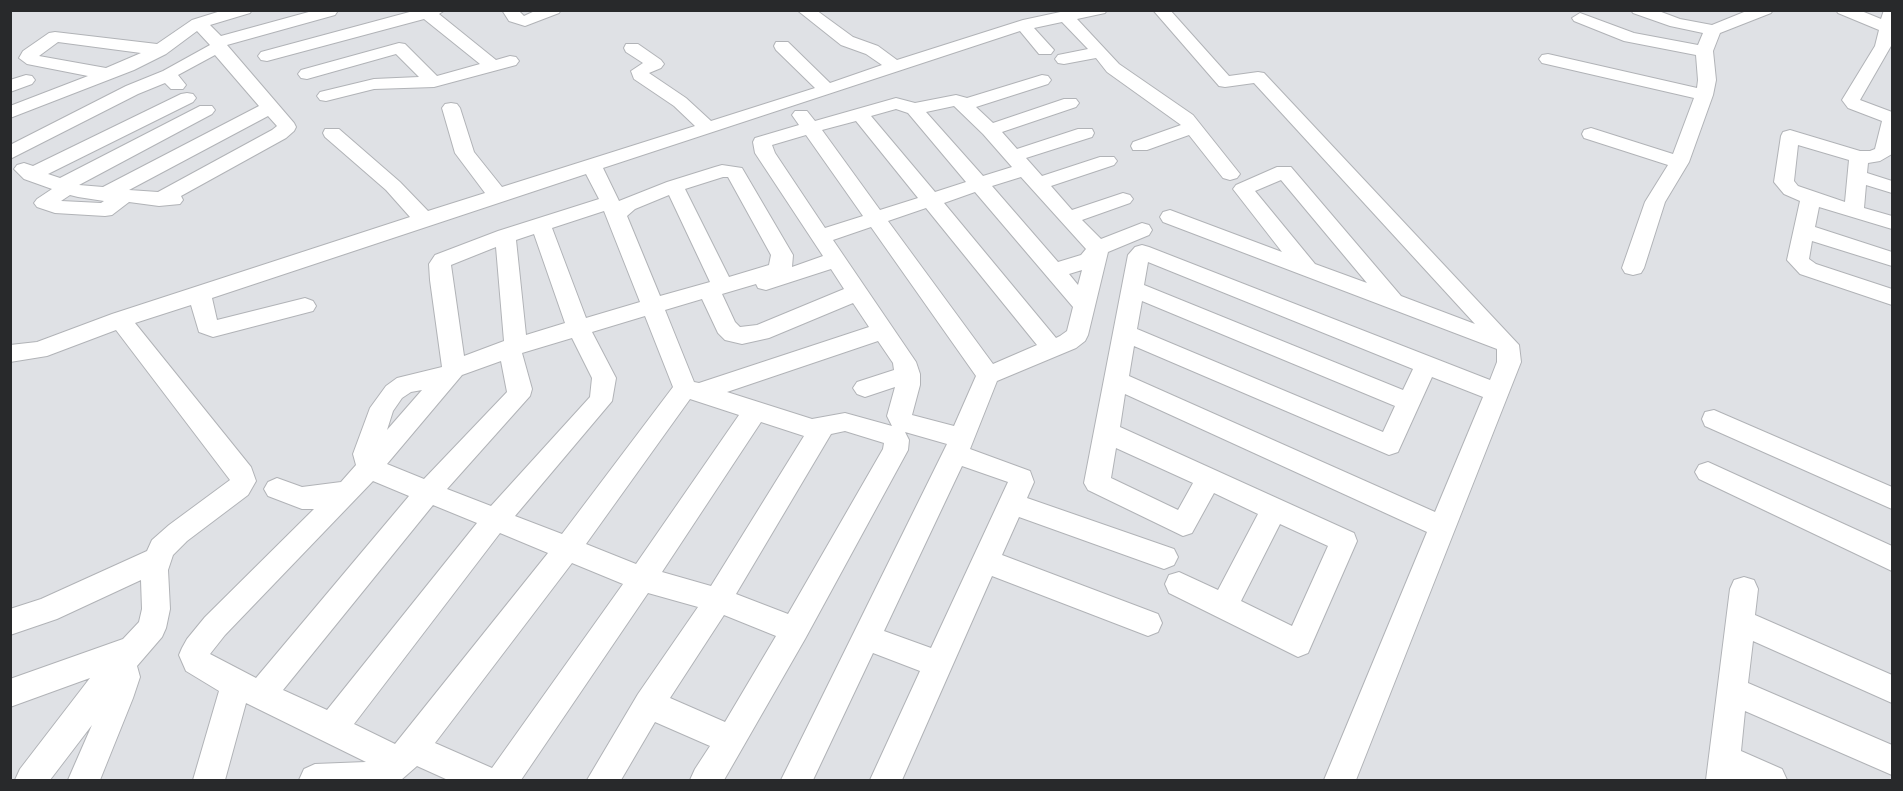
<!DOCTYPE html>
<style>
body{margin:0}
#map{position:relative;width:1903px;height:791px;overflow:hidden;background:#dfe1e5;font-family:Montserrat,sans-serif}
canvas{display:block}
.frame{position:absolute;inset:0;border:12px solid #28292b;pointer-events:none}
</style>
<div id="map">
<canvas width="1903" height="791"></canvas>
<div class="frame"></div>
</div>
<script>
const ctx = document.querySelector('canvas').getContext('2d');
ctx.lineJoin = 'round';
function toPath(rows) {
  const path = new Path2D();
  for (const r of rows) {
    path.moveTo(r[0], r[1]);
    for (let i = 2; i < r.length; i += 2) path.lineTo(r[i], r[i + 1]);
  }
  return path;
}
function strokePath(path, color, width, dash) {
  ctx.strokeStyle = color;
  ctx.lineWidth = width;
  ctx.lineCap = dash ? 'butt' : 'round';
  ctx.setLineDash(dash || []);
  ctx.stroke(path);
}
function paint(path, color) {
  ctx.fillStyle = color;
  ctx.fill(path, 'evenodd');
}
const minor = toPath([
 [224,10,252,10,250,13,210,25,221,36,316,10,337,12,335,15,227,45,294,123,296,127,294,131,286,138,181,196,183,200,180,204,159,206,129,202,112,215,105,216,55,213,37,207,34,203,37,199,52,189,24,179,14,169,17,165,24,163,33,166,181,94,187,93,193,94,196,98,193,102,48,174,60,178,200,106,212,106,215,110,212,114,79,185,103,187,259,106,215,55,178,75,186,85,183,89,171,89,165,83,138,94,10,159,10,145,126,86,163,71,210,45,197,31,166,54,134,70,10,118,10,106,88,76,27,64,19,58,23,51,49,33,55,32,157,44,192,20,224,10],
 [58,42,141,53,106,68,39,56,58,42],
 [268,116,277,126,272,130,158,192,129,190,268,116],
 [70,195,78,197,104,201,101,203,61,201,70,195],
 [417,10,445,10,439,14,496,60,510,56,516,57,519,61,516,65,434,87,374,89,326,101,320,100,317,96,320,92,374,79,419,77,396,54,307,79,301,78,298,74,301,70,399,43,405,44,437,76,480,64,424,19,267,61,261,60,258,56,261,52,417,10],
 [502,10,518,10,524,16,537,10,561,10,559,13,525,26,509,21,502,10],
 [797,10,816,10,853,37,878,46,897,60,1023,20,1065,11,1107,10,1105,13,1077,19,1119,64,1193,115,1240,174,1237,178,1230,180,1223,178,1189,135,1147,150,1133,150,1131,146,1133,142,1181,125,1107,72,1096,58,1064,64,1058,63,1055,59,1058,55,1088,49,1062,22,1034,28,1054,50,1051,54,1039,54,1020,31,603,168,619,201,667,182,715,167,722,165,742,168,793,255,792,267,823,256,755,153,753,142,755,138,799,125,792,115,795,111,807,111,815,121,896,98,915,103,956,95,967,98,1042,75,1048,76,1051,80,1048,84,976,107,993,123,1064,99,1076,99,1079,103,1076,107,1002,132,1017,149,1078,129,1092,129,1094,133,1092,137,1026,158,1042,176,1100,157,1114,157,1117,161,1114,165,1051,186,1072,210,1123,193,1130,195,1133,199,1130,203,1082,220,1101,239,1142,223,1149,225,1152,230,1149,235,1108,252,1088,335,1085,341,1076,348,997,381,970,449,1030,471,1034,482,1027,498,1174,549,1178,557,1174,565,1164,569,1019,517,1002,555,1158,614,1162,623,1158,632,1148,636,992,576,902,780,870,780,920,671,873,653,813,780,781,780,947,444,905,432,909,440,908,450,805,639,724,780,690,780,695,769,710,746,655,722,621,780,587,780,638,694,698,607,648,593,521,780,448,780,417,766,401,780,299,780,304,769,315,764,366,762,246,703,225,780,193,780,219,691,186,671,179,655,182,648,187,639,205,617,314,509,302,509,268,496,264,489,268,482,277,478,302,487,341,482,356,465,353,454,370,408,386,386,397,378,442,367,430,280,429,264,435,255,498,231,599,199,586,174,212,298,217,320,305,298,313,301,316,306,313,311,213,337,199,332,191,305,135,323,251,467,256,481,248,495,187,541,173,555,168,570,170,609,166,628,162,637,137,666,140,677,133,698,100,780,68,780,92,725,50,780,15,780,20,769,90,678,10,707,10,679,123,639,139,622,142,609,141,580,57,619,10,635,10,609,41,599,147,551,152,540,169,525,230,480,116,330,47,356,10,362,10,345,37,342,112,314,410,217,386,190,325,137,323,133,325,129,339,129,400,182,428,211,485,193,455,153,442,108,445,104,451,103,457,104,460,108,474,152,502,187,695,126,674,106,634,79,631,71,643,63,626,52,624,48,626,44,638,44,661,60,664,64,661,68,649,73,686,98,711,121,815,88,776,50,774,46,776,42,788,42,830,83,882,65,866,54,841,45,797,10],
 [954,106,983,134,1012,167,983,176,926,112,954,106],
 [896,109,908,113,966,182,935,192,871,116,896,109],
 [856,121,918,198,880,210,822,130,856,121],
 [806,135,863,216,825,228,775,153,772,145,806,135],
 [723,177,728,177,771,255,769,265,729,277,685,189,723,177],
 [1021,177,1086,249,1081,255,1058,262,992,186,1021,177],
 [975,192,1073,307,1067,331,1060,336,1056,338,944,203,975,192],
 [669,195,710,282,660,296,627,216,635,209,669,195],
 [926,208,1037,345,993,364,888,221,926,208],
 [604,211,640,302,586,318,552,228,604,211],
 [871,227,976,376,954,426,912,415,920,385,920,374,916,362,833,240,871,227],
 [534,234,565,323,526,335,516,240,534,234],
 [496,247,504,341,464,356,451,265,496,247],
 [831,269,844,289,757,325,740,327,735,322,722,294,756,284,758,288,766,290,831,269],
 [1082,270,1078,285,1069,274,1082,270],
 [702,299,718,333,725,340,742,344,769,338,853,303,869,327,699,383,694,382,665,310,702,299],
 [645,316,673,387,562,534,515,516,612,401,616,378,592,332,645,316],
 [572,338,592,378,590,397,491,506,447,489,530,396,532,389,522,353,572,338],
 [878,341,893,363,894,370,857,382,853,388,857,394,865,397,895,387,887,416,892,426,845,413,812,419,727,392,878,341],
 [501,361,507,392,424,479,387,464,462,375,501,361],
 [422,390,387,430,393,411,402,398,411,392,422,390],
 [690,399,739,415,636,564,586,544,690,399],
 [761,422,804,436,711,586,662,572,761,422],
 [845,431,884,443,883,449,788,614,736,594,831,434,845,431],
 [962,466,1008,482,931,648,884,631,962,466],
 [373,481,409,496,256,678,210,654,225,635,373,481],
 [433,505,477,523,327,710,283,690,433,505],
 [500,533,548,553,395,744,354,724,500,533],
 [572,563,623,584,492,768,435,743,572,563],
 [724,615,776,636,725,722,670,698,724,615],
 [1153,10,1170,10,1229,76,1258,72,1264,73,1519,345,1521,362,1356,780,1324,780,1427,532,1125,394,1120,427,1354,533,1357,541,1308,653,1298,657,1169,593,1165,584,1169,575,1179,572,1218,590,1258,514,1214,493,1192,533,1183,536,1088,490,1084,483,1128,255,1135,247,1142,245,1149,247,1490,380,1497,362,1497,349,1163,222,1160,217,1163,212,1170,210,1282,252,1233,189,1236,185,1277,167,1291,167,1401,296,1475,324,1254,83,1225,87,1219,86,1153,10],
 [1281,180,1367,283,1315,264,1255,191,1281,180],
 [1148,262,1413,369,1403,390,1144,285,1148,262],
 [1142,301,1395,406,1383,432,1137,329,1142,301],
 [1134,346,1389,455,1398,452,1432,377,1483,397,1435,512,1129,376,1134,346],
 [1116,448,1193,483,1178,510,1111,478,1116,448],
 [1280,524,1328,546,1292,626,1241,601,1280,524],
 [1631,10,1656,10,1680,19,1712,25,1749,10,1773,10,1771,13,1720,33,1713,51,1716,80,1713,95,1689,162,1665,202,1644,268,1641,273,1633,275,1625,273,1622,268,1645,202,1668,165,1584,138,1582,134,1584,130,1591,128,1673,154,1694,98,1542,63,1539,59,1542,55,1548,54,1697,88,1698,80,1696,55,1624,41,1574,21,1572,18,1580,13,1634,33,1698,45,1703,33,1670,26,1633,13,1631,10],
 [1836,10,1859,10,1881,19,1884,10,1892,10,1891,46,1860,100,1892,112,1892,154,1880,161,1868,163,1867,173,1892,181,1892,193,1866,185,1864,208,1892,216,1892,229,1819,207,1815,227,1892,252,1892,266,1812,241,1809,259,1816,264,1892,289,1892,305,1800,274,1787,260,1800,201,1784,194,1774,182,1781,136,1783,132,1790,130,1860,151,1870,151,1875,149,1882,121,1848,108,1842,100,1875,46,1879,30,1838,13,1836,10],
 [1798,145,1849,160,1845,202,1798,186,1794,181,1798,145],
 [26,75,32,76,35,80,32,84,10,92,10,80,26,75],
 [1714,410,1892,487,1892,509,1705,426,1702,419,1705,412,1714,410],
 [1708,462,1892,546,1892,571,1699,479,1695,472,1699,465,1708,462],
 [1744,577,1754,580,1758,589,1755,615,1892,675,1892,703,1753,641,1748,683,1892,745,1892,775,1745,711,1741,751,1782,769,1787,780,1706,780,1730,589,1734,580,1744,577]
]);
strokePath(minor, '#b1b3b7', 2);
paint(minor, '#fff');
</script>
